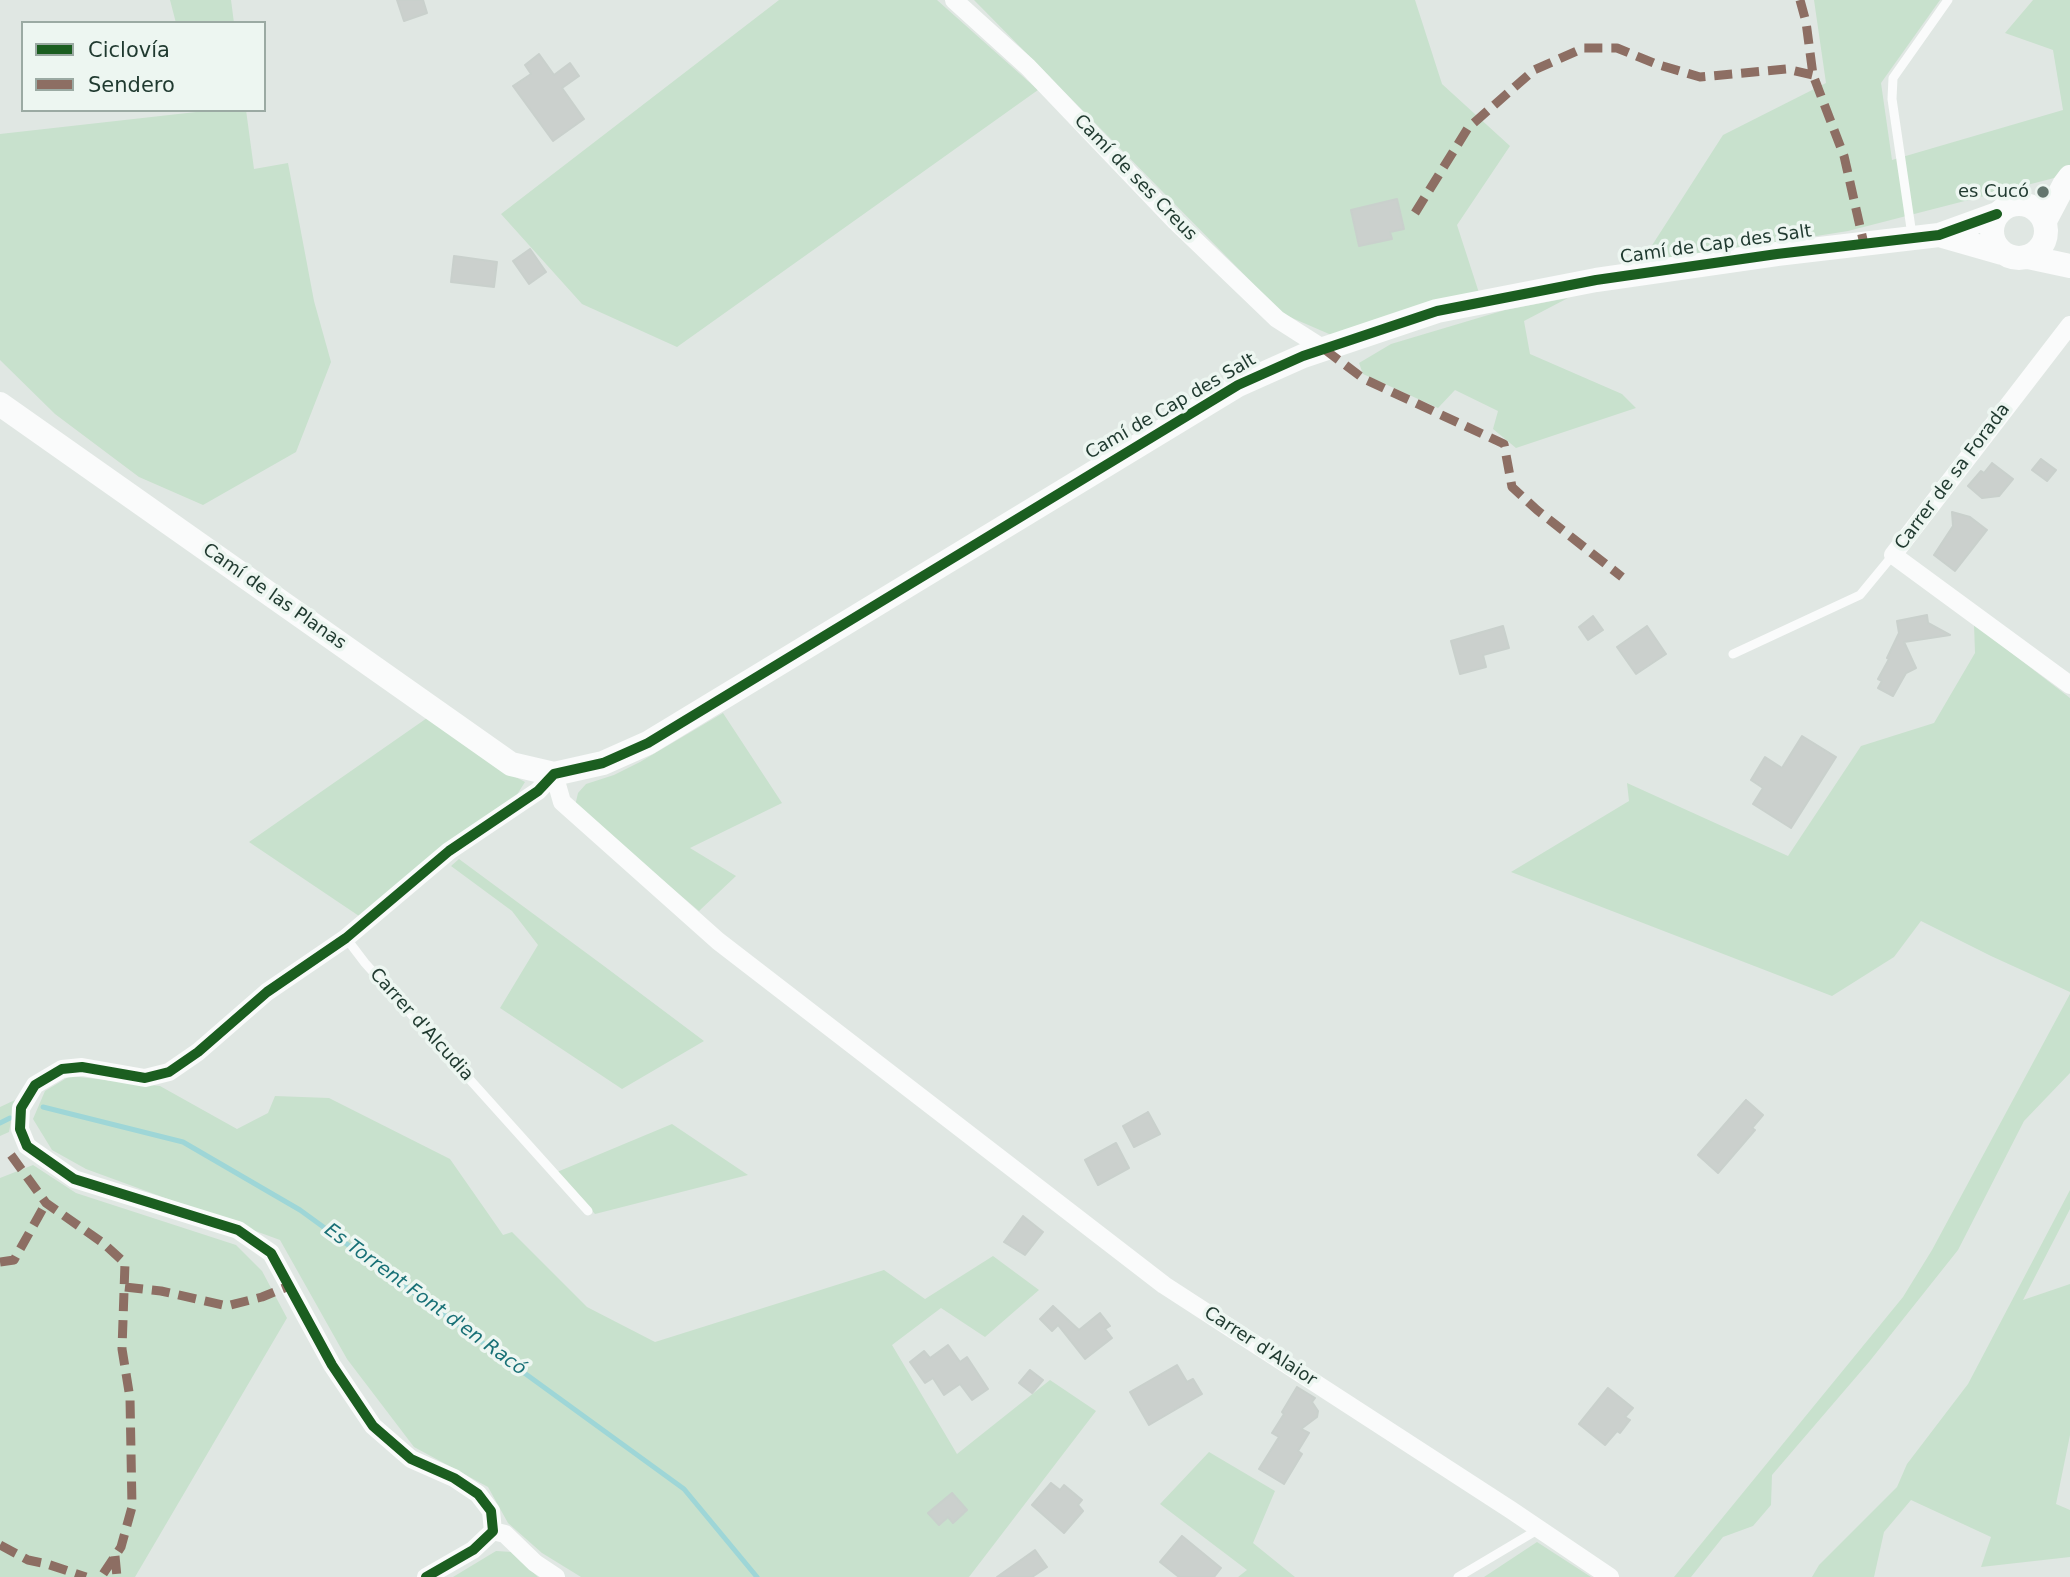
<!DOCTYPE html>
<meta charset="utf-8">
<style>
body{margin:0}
#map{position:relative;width:2070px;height:1577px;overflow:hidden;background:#e0e7e3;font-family:"DejaVu Sans",sans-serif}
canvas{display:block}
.legend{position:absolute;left:21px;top:21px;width:245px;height:91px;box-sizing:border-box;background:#edf6f1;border:2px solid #9baaa3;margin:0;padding:9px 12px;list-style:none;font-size:21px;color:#1f392f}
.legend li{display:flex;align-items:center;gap:14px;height:35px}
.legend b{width:35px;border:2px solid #9baaa3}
</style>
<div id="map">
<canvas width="2070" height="1577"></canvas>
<ul class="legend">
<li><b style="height:9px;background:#1b5e20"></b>Ciclovía</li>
<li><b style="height:9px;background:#8d6e63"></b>Sendero</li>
</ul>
</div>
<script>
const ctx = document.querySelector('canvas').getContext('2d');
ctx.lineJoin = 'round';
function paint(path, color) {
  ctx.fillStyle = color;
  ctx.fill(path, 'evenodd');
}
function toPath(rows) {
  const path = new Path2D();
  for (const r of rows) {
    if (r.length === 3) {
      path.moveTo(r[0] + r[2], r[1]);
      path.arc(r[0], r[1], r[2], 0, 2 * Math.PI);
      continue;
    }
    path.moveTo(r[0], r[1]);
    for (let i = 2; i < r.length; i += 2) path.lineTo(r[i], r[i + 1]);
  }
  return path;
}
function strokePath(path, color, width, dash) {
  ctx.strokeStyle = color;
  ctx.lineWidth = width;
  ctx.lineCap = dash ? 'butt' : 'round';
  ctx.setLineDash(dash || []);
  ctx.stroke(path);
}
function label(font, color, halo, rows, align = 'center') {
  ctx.font = font + ' "DejaVu Sans",sans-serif';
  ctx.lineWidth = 7;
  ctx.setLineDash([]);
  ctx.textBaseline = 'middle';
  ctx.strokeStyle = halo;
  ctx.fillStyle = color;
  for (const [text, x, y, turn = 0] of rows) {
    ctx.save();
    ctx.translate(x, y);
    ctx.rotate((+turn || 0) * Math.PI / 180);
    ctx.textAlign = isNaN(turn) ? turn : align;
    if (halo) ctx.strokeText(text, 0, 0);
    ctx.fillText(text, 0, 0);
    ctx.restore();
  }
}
const green = toPath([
 [170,0,231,0,234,23,176,23],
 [779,0,937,0,1038,90,677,347,582,304,501,214],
 [974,0,1415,0,1442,84,1510,146,1457,225,1480,296,1336,337,1283,314],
 [1814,0,1940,0,1881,83,1892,160,2063,110,2053,50,2005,33,2033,0,2070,0,2070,167,2062,176,1848,231,1640,264,1723,135,1826,83],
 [197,110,246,110,254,169,288,163,314,301,331,362,296,452,203,505,139,477,55,414,0,360,0,134,196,112],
 [1568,298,1524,321,1530,354,1622,394,1636,408,1516,448,1493,429,1498,411,1455,390,1438,408,1363,374,1359,363,1391,344,1505,310],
 [1974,624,2070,698,2070,992,1991,956,1921,921,1894,957,1832,996,1511,872,1629,801,1627,783,1788,856,1861,746,1934,723,1975,653],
 [723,713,782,803,690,848,736,876,699,911,575,806,578,793,586,784,614,775,640,762],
 [427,718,493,765,525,782,513,801,359,916,249,842],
 [459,859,604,966,704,1041,622,1089,500,1008,538,945,512,911,451,866],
 [2070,994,2070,1073,2024,1121,1958,1250,1869,1362,1772,1475,1771,1505,1753,1526,1723,1537,1691,1577,1674,1577,1903,1297,1932,1250],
 [70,1076,160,1086,237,1129,268,1113,275,1096,329,1098,450,1159,503,1235,512,1232,587,1307,655,1342,884,1270,925,1299,993,1256,1039,1290,985,1337,941,1308,892,1345,957,1454,1050,1380,1096,1411,969,1577,581,1577,542,1553,508,1523,488,1487,414,1447,347,1359,280,1240,86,1169,52,1150,33,1119,45,1091],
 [15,1100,9,1132,0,1136,0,1107],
 [672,1124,748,1175,595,1214,557,1172],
 [33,1165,76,1193,236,1245,262,1271,287,1318,135,1577,0,1577,0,1178],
 [2070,1190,2070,1209,2023,1300,2070,1284,2070,1435,2056,1504,2070,1510,2070,1557,1981,1567,1991,1537,1911,1500,1884,1532,1874,1577,1812,1577,1819,1565,1897,1487,1907,1464,1968,1384],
 [1209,1452,1275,1491,1253,1543,1295,1577,1238,1577,1247,1570,1160,1504],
 [1537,1542,1591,1577,1484,1577],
 [496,1551,512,1552,538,1577,453,1577]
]);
const stream = toPath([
 [43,1107,183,1142,300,1210,684,1489,757,1577],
 [0,1123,10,1118]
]);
const building = toPath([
 [397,0,423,0,427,13,404,21,397,0],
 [539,54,554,75,570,63,579,76,562,88,584,119,553,141,513,86,531,74,525,65,539,54],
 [1397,199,1404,229,1390,232,1392,239,1359,246,1351,210,1397,199],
 [530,249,546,272,529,284,513,261,530,249],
 [454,256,497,262,494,287,451,282,454,256],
 [2041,459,2056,470,2047,481,2032,470,2041,459],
 [1992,463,2013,479,1999,496,1982,498,1968,486,1981,471,1984,473,1992,463],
 [1952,512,1970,517,1987,530,1955,571,1934,555,1953,526,1952,512],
 [1927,615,1928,623,1950,635,1904,642,1916,668,1906,673,1893,696,1878,688,1882,681,1878,679,1889,659,1887,658,1899,633,1897,621,1927,615],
 [1593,616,1603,630,1588,640,1579,627,1593,616],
 [1503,626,1509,648,1483,655,1486,667,1460,674,1451,641,1503,626],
 [1647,626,1666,654,1636,674,1617,647,1647,626],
 [1802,736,1836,757,1791,828,1753,804,1763,788,1751,780,1765,757,1782,768,1802,736],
 [1746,1100,1763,1115,1752,1128,1755,1130,1718,1173,1698,1155,1746,1100],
 [1148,1112,1160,1134,1134,1147,1123,1126,1148,1112],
 [1116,1143,1129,1168,1098,1185,1085,1160,1116,1143],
 [1023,1216,1043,1232,1025,1255,1004,1242,1023,1216],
 [1053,1306,1079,1330,1100,1313,1110,1326,1105,1329,1112,1338,1085,1359,1058,1325,1052,1331,1040,1319,1053,1306],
 [948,1345,960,1362,967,1357,988,1389,972,1400,960,1384,944,1395,933,1378,925,1383,910,1362,924,1351,930,1358,948,1345],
 [1177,1365,1187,1382,1193,1379,1202,1394,1149,1425,1130,1392,1177,1365],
 [1030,1370,1043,1380,1032,1393,1019,1383,1030,1370],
 [1297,1387,1315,1398,1312,1402,1318,1411,1317,1417,1301,1429,1309,1433,1298,1451,1302,1454,1284,1484,1259,1469,1279,1437,1272,1433,1284,1414,1282,1412,1297,1387],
 [1608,1388,1633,1408,1625,1417,1630,1420,1620,1433,1617,1431,1605,1445,1579,1424,1608,1388],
 [1051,1483,1060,1490,1064,1485,1082,1500,1078,1505,1083,1511,1064,1533,1032,1505,1051,1483],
 [952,1493,967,1510,953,1523,948,1517,939,1525,928,1513,952,1493],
 [1182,1536,1221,1568,1214,1577,1179,1577,1160,1562,1182,1536],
 [1035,1550,1047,1567,1032,1577,997,1577,1035,1550]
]);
const lane = toPath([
 [1912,235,1892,99,1893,78,1948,0],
 [1733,654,1860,595,1893,555],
 [346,938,365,963,588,1211],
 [1458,1577,1539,1529]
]);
const street = toPath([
 [954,0,1028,67,1175,221,1277,319,1324,349],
 [2070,325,1893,555,2070,685],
 [554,774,562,802,718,941,1164,1285,1511,1510,1610,1577],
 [493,1531,505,1534,535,1563,556,1577],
 [426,1577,473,1550,493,1531,491,1511,478,1494,454,1478,411,1459,373,1426,332,1365,271,1253,238,1230,74,1179,27,1146,20,1129,21,1108,35,1085,62,1069,82,1067,145,1078,169,1072,198,1052,267,992,346,938,449,851,538,791,554,774]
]);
const secondary = toPath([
 [2019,231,27],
 [2045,221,2064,185,2070,177],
 [1939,235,2002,253],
 [2028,257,2070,266],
 [0,404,511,764,554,774,603,763,648,743,1238,385,1303,356,1437,311,1596,280,1777,254,1939,235,1997,214]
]);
const quiet = toPath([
 [1800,0,1806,22,1813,75,1844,156,1864,244],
 [1415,213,1468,128,1534,70,1584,48,1617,48,1656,64,1700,77,1787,69,1813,75],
 [1324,349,1364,379,1504,444,1512,487,1537,510,1622,577],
 [11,1155,46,1203,103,1243,125,1263,122,1349,130,1398,132,1507,121,1547,101,1577],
 [0,1262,14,1260,46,1203],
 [125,1287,161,1291,227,1306,262,1297,289,1286],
 [0,1545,28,1560,47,1564,86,1577],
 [115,1556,117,1577]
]);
const cycleway = toPath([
 [426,1577,473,1550,493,1531,491,1511,478,1494,454,1478,411,1459,373,1426,332,1365,271,1253,238,1230,74,1179,27,1146,20,1129,21,1108,35,1085,62,1069,82,1067,145,1078,169,1072,198,1052,267,992,346,938,449,851,538,791,554,774,603,763,648,743,1238,385,1303,356,1437,311,1596,280,1777,254,1939,235,1997,214]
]);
const markers = [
 [2043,192,7,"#63766e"]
];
const streetNames = [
 ["Camí de ses Creus",1135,178,46],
 ["Camí de Cap des Salt",1716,245,-8],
 ["Camí de Cap des Salt",1171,407,-30],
 ["Carrer de sa Forada",1953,477,-53],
 ["Camí de las Planas",274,597,35],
 ["Carrer d'Alcudia",421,1025,48],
 ["Carrer d'Alaior",1260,1347,33]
];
const poiNames = [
 ["es Cucó",2029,192]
];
const waterNames = [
 ["Es Torrent Font d'en Racó",425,1300,36]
];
paint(green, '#c8e1cd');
strokePath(stream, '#9ed6d7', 5);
paint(building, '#cbd0cd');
strokePath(building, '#c9d0cc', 2);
strokePath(lane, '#fafbfb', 9);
strokePath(street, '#fafbfb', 18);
strokePath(secondary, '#fafbfb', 24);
strokePath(quiet, '#8d6e63', 9, [18, 9]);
strokePath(cycleway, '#1b5e20', 10);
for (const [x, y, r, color] of markers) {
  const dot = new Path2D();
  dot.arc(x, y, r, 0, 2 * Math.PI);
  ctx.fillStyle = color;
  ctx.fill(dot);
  strokePath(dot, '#edf6f1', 2.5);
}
label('18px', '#1f392f', '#edf6f1', streetNames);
label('18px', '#1f392f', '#edf6f1', poiNames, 'right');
label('italic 19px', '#187076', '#edf6f1', waterNames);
</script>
